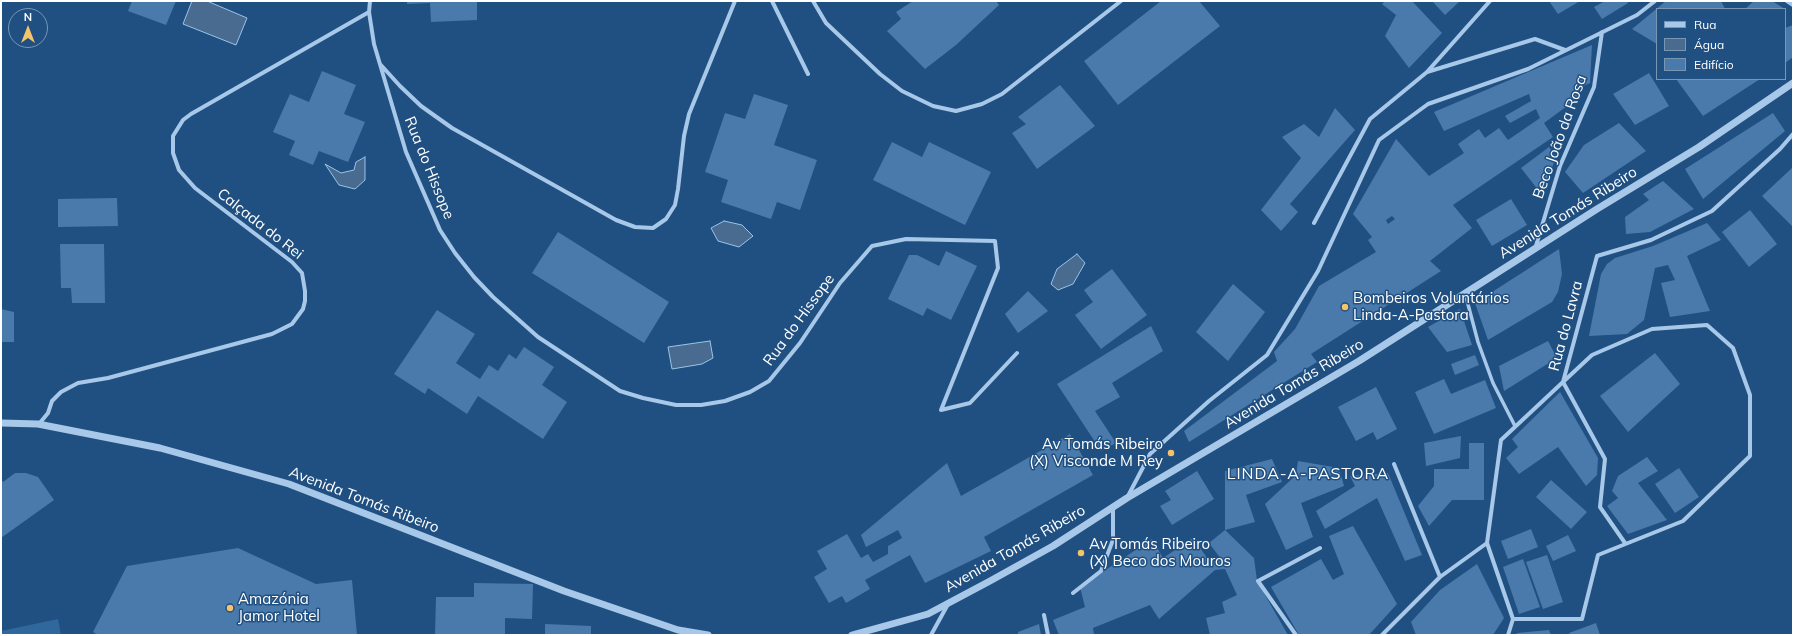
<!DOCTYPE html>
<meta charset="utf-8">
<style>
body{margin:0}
#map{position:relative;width:1794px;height:636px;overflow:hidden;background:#205081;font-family:Mulish,sans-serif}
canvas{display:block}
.frame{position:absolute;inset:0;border:2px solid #fff;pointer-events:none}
.legend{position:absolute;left:1656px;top:8px;width:130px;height:72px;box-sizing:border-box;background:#205081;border:1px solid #7996b3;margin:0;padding:5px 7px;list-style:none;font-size:12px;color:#fff}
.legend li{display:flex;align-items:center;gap:8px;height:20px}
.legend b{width:20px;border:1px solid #7996b3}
.north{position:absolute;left:8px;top:8px;width:40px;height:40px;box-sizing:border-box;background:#205081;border:1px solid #7996b3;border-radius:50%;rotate:0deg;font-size:11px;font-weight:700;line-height:16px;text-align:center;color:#fff}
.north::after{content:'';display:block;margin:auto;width:14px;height:18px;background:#f5c468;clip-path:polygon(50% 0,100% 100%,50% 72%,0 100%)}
</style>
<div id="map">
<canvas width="1794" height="636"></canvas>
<div class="frame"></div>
<ul class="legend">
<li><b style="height:5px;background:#a7c8e8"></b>Rua</li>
<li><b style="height:11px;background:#486b8f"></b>Água</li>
<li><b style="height:11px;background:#497aab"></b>Edifício</li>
</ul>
<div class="north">N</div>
</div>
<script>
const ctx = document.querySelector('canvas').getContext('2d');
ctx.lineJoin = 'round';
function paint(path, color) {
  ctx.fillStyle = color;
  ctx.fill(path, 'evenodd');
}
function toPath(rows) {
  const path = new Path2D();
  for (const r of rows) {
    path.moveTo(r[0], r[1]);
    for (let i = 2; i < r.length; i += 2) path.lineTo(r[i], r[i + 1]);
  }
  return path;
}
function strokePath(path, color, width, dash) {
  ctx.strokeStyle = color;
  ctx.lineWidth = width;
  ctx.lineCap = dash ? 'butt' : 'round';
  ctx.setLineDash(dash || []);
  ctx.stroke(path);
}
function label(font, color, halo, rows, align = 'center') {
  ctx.font = font + ' Mulish,sans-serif';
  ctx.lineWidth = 3;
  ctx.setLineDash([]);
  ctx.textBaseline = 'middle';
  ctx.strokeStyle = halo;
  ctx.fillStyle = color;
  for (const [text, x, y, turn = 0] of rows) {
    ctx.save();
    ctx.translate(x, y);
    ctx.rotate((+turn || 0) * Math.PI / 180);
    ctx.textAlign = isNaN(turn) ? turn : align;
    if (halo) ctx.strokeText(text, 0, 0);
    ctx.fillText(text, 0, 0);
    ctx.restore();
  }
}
const green = toPath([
 [58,619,61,635,1,635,1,631]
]);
const water = toPath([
 [192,1,207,1,247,18,236,45,183,24,192,1],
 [365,157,365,180,355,189,339,185,325,164,341,173,354,170,356,162,365,157],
 [724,221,742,225,753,236,739,247,718,241,711,228,724,221],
 [1077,254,1085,263,1073,284,1058,290,1051,284,1057,269,1077,254],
 [710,341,713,358,702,364,672,369,668,347,710,341]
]);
const building = toPath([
 [132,1,176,1,166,25,128,11],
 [407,1,477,1,477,20,431,22,430,3,407,4],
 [913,1,996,1,999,5,956,45,925,69,887,31,901,19,896,12],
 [1161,1,1199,1,1220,26,1118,105,1084,61],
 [1385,1,1412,1,1442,33,1409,68,1385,36,1396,15,1382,4],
 [1432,1,1460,1,1445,15],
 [1549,1,1580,1,1558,14],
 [1605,1,1627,1,1628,3,1602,19,1594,7],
 [1666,1,1721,1,1725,9,1657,9,1657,44,1632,29],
 [1754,1,1772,1,1785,9,1745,9],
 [1793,25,1793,57,1785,63,1785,28],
 [1592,45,1590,83,1574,90,1578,98,1544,123,1553,137,1453,205,1472,228,1430,261,1441,271,1311,354,1317,362,1189,442,1184,431,1277,361,1274,352,1295,329,1319,286,1376,252,1368,240,1372,237,1353,214,1396,139,1429,176,1464,153,1458,144,1479,129,1485,138,1499,128,1508,140,1540,118,1536,109,1510,123,1505,116,1531,101,1529,94,1444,131,1434,112],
 [1392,216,1395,219,1388,224,1386,220],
 [322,71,356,85,344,114,365,122,348,162,319,151,313,165,289,155,295,141,273,132,290,94,309,102],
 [1649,73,1669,106,1635,125,1613,94],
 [1676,79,1760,79,1703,116],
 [1060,85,1095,126,1037,169,1012,133,1026,124,1018,117],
 [754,94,788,105,774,145,817,160,800,210,777,202,771,219,721,202,728,180,705,172,725,113,745,119],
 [1335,108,1355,130,1290,204,1298,212,1281,231,1261,210,1301,158,1282,137,1304,124,1319,137],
 [1773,113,1785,131,1703,199,1685,169],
 [1619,123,1646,151,1583,193,1565,172,1584,145],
 [892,142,922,157,929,142,991,172,965,225,873,180],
 [1549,147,1556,157,1542,195,1521,168],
 [1793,167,1793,225,1792,226,1762,196],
 [1663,181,1694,209,1650,232,1626,234,1625,217,1649,200,1643,194],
 [117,198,118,226,58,227,58,199],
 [1511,199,1527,225,1492,246,1476,220],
 [1750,210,1777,244,1749,267,1722,232],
 [1707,223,1721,240,1687,256,1710,311,1670,317,1661,283,1675,280,1668,265,1655,268,1644,320,1627,334,1589,336,1601,274,1607,264,1615,258,1653,246],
 [558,232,669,302,644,343,532,273],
 [60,244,104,244,105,303,72,303,71,288,61,288],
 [1559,249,1562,274,1558,292,1552,302,1488,340,1475,303],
 [946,251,977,266,951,320,927,308,923,316,888,299,909,255,917,255,939,266],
 [1112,269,1147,315,1101,349,1075,315,1093,302,1084,290],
 [1233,284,1265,312,1228,361,1196,332],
 [1028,291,1048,311,1018,333,1005,314],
 [1,309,14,312,14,342,1,342],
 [1460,309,1472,345,1447,352,1428,327],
 [437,310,475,334,456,363,480,379,489,365,498,371,509,354,516,359,524,347,554,367,542,385,567,402,543,439,478,396,467,414,428,388,425,394,394,374],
 [1151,326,1163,351,1112,383,1120,397,1095,411,1116,443,1101,451,1057,384],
 [1548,341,1557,358,1504,391,1499,366],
 [1655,353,1680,384,1628,432,1600,396],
 [1475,355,1479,365,1455,375,1451,364],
 [1444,379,1451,394,1485,380,1496,408,1434,434,1415,392],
 [1376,387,1397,429,1377,440,1373,432,1356,441,1338,407],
 [1560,392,1598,458,1597,475,1586,486,1558,447,1519,474,1506,458,1518,447,1512,439],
 [1070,434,1093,475,984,537,991,551,925,583,910,555,865,580,870,589,846,603,842,596,829,603,814,577,827,569,817,551,847,534,861,558,868,554,873,562,888,554,888,546,902,538,898,530,866,547,861,535,947,463,961,496],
 [1461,436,1460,458,1426,466,1424,443],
 [1469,443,1484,443,1484,500,1452,500,1429,526,1418,506,1434,486,1434,469,1469,469],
 [1647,457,1658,471,1638,483,1667,520,1628,534,1607,506,1618,498,1612,491,1618,476],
 [1272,459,1282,482,1246,495,1255,522,1225,530,1225,471],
 [1298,461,1339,468,1344,486,1301,503,1313,537,1286,550,1265,504,1296,475],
 [1679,468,1699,497,1675,513,1655,484],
 [1197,471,1214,499,1172,525,1160,506,1171,500,1165,491],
 [15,473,26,473,38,477,54,500,1,538,1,479,3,482],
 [1388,473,1422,555,1405,561,1377,498,1325,529,1316,511,1355,486,1350,476],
 [1551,480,1587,512,1571,529,1536,497],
 [1353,526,1397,604,1369,635,1299,635,1271,587,1321,559,1333,580,1344,574,1329,536],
 [1531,529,1538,547,1508,559,1501,541],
 [1225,530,1254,558,1257,581,1288,635,1210,635,1206,618,1225,613,1222,602,1237,595,1225,569,1215,570,1159,619,1150,605,1093,628,1094,635,1059,635,1053,620,1085,607,1080,587,1152,539,1163,558,1193,538,1210,562,1221,559,1209,543],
 [1568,535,1576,551,1553,561,1546,546],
 [238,548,316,584,352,580,357,635,98,635,93,632,127,566],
 [1547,555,1563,602,1543,609,1526,562],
 [1523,559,1540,607,1519,614,1503,567],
 [1477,564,1504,618,1493,635,1416,635,1411,622,1440,590],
 [474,583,533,584,532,619,505,618,505,635,435,635,436,597,474,597],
 [1596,623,1600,635,1570,635,1569,633],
 [545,624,591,626,591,635,545,635],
 [1039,624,1041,635,1018,635,1018,632],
 [1549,630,1551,635,1516,635,1517,633]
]);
const pedestrian = toPath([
 [1465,293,1478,342,1493,383,1515,426]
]);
const minor = toPath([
 [772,1,808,74],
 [813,1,826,23,880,74,902,91,933,106,956,111,982,104,1002,94,1121,1],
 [1787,1,1793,5],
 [369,12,374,44,406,152,440,230,455,253,474,277,493,297,538,337,620,391,643,398,676,405,701,405,725,401,750,392,769,381,800,343,840,283,872,246,906,239,995,241,998,268,941,410,970,403,1017,353],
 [380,64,400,86,421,106,452,128,616,220,635,227,653,228,666,219,675,205,678,189,684,136,689,114,735,1],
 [1427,72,1490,1],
 [1314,223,1370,119,1427,72,1535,39,1565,50],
 [1535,249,1560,166,1594,87,1602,32],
 [39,424,48,413,52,401,61,392,78,383,108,378,272,334,292,324,303,309,305,301,305,291,302,273,292,262,195,188,179,170,173,153,173,136,183,120,191,114,369,12,370,1],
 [1394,464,1440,577],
 [1128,496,1150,454,1209,401,1267,355,1318,271,1379,140,1428,104,1528,69,1637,15,1655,1],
 [1487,543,1513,619,1508,635],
 [1073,593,1101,571,1113,540,1113,507],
 [1044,615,1048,635],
 [1513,619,1582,619,1598,555,1683,521,1750,456,1750,395,1733,348,1707,325,1652,329,1592,355,1563,382,1605,459,1600,507,1625,543],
 [931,635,947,606],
 [1296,635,1258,581,1320,548],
 [1382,635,1440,577,1487,543,1501,440,1563,382,1597,256,1651,240,1712,211,1780,149,1793,134]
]);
const tertiary = toPath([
 [1,423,38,424,160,448,289,484,564,591,678,630,708,635],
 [852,635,928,614,990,581,1053,546,1127,498,1359,361,1597,209,1699,147,1793,83]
]);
const markers = [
 [1345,307,4,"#f5c468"],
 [1171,453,4,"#f5c468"],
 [1081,553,4,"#f5c468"],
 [230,608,4,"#f5c468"]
];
const streetNames = [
 ["Beco João da Rosa",1560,137,-70],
 ["Rua do Hissope",429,168,68],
 ["Avenida Tomás Ribeiro",1568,213,-32],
 ["Calçada do Rei",260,224,38],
 ["Rua do Hissope",799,320,-54],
 ["Rua do Lavra",1566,326,-75],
 ["Avenida Tomás Ribeiro",1294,384,-31],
 ["Avenida Tomás Ribeiro",364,500,21],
 ["Avenida Tomás Ribeiro",1015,549,-30]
];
const poiNames = [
 ["Bombeiros Voluntários",1353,298],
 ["Linda-A-Pastora",1353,315],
 ["Av Tomás Ribeiro",1163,444,"right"],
 ["(X) Visconde M Rey",1163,461,"right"],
 ["Av Tomás Ribeiro",1089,544],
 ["(X) Beco dos Mouros",1089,561],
 ["Amazónia",238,599],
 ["Jamor Hotel",238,616]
];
const neighbourhoodNames = [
 ["LINDA-A-PASTORA",1308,474]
];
paint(green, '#30689e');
paint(water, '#486b8f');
strokePath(water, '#9ac4e9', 1);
paint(building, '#497aab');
strokePath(pedestrian, '#a7c8e8', 3.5);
strokePath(minor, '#a7c8e8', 4);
strokePath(tertiary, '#a7c8e8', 7);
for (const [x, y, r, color] of markers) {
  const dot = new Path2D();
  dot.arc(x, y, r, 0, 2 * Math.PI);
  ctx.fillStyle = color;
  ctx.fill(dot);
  strokePath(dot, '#205081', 1.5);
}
label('15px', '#fff', '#205081', streetNames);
label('15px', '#fff', '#205081', poiNames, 'left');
ctx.letterSpacing = '1px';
label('16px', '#fff', '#205081', neighbourhoodNames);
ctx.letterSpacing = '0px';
</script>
